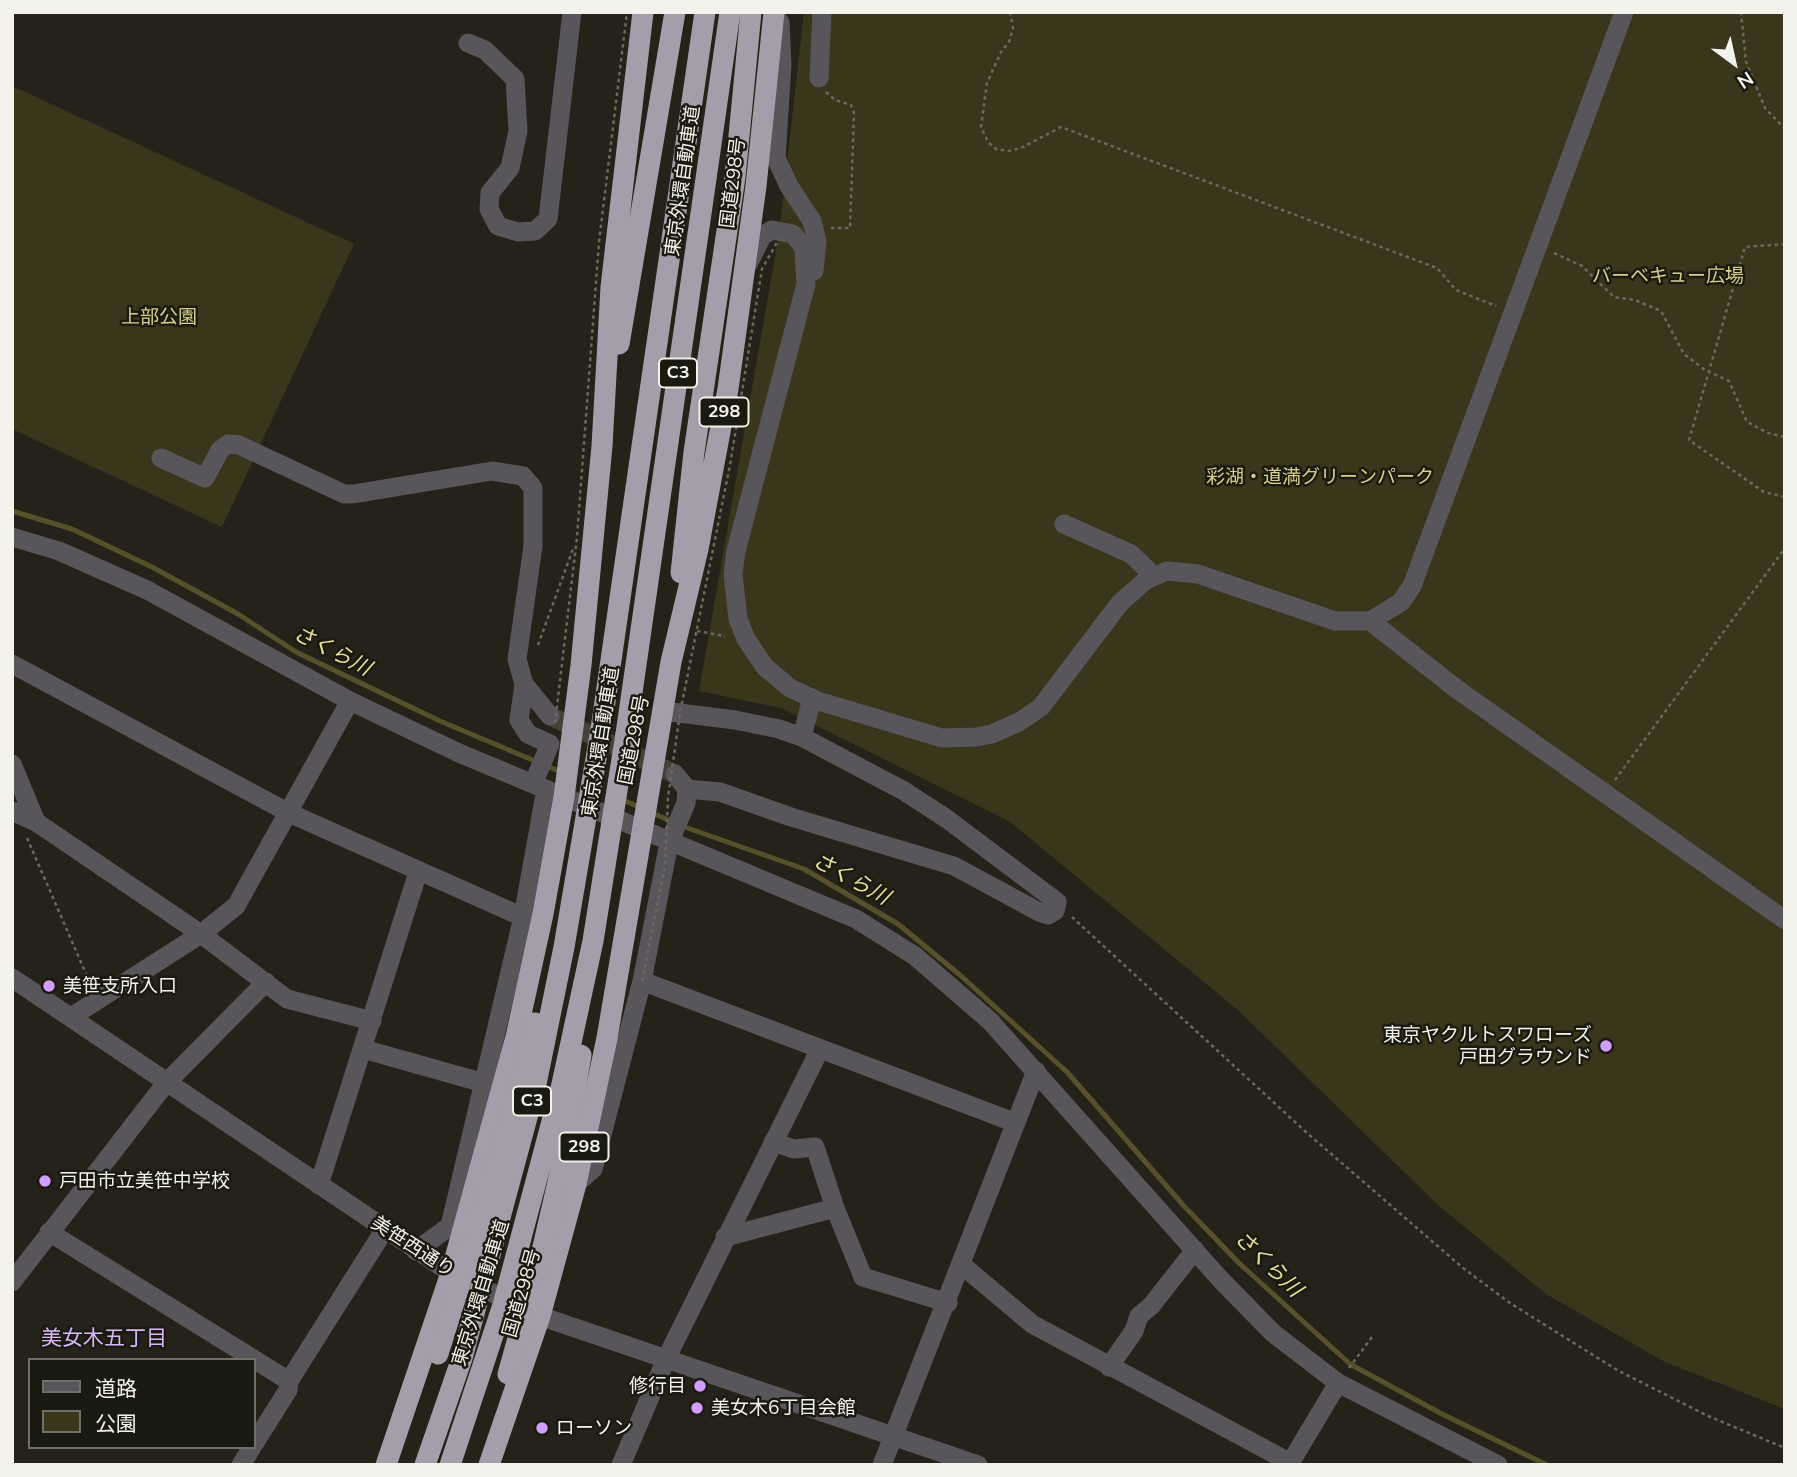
<!DOCTYPE html>
<meta charset="utf-8">
<style>
body{margin:0}
#map{position:relative;width:1797px;height:1477px;overflow:hidden;background:#252319;font-family:Mulish,"Noto Sans JP",sans-serif}
canvas{display:block}
.frame{position:absolute;inset:0;border:14px solid #f3f2eb;pointer-events:none}
.legend{position:absolute;left:28px;top:1358px;width:228px;height:91px;box-sizing:border-box;background:#1b1a10;border:2px solid #717068;margin:0;padding:9px 12px;list-style:none;font-size:21px;color:#f3f2eb}
.legend li{display:flex;align-items:center;gap:14px;height:35px}
.legend b{width:35px;border:2px solid #717068}
.north{position:absolute;left:1699px;top:28px;width:70px;height:70px;-webkit-text-stroke:5px #1b1a10;paint-order:stroke;rotate:147deg;font-size:19px;font-weight:700;line-height:28px;text-align:center;color:#f3f2eb}
.north::after{content:'';display:block;margin:auto;width:24px;height:32px;background:#f3f2eb;clip-path:polygon(50% 0,100% 100%,50% 72%,0 100%)}
</style>
<div id="map">
<canvas width="1797" height="1477"></canvas>
<div class="frame"></div>
<ul class="legend">
<li><b style="height:9px;background:#59565b"></b>道路</li>
<li><b style="height:19px;background:#3a361c"></b>公園</li>
</ul>
<div class="north">N</div>
</div>
<script>
const ctx = document.querySelector('canvas').getContext('2d');
ctx.lineJoin = 'round';
function paint(path, color) {
  ctx.fillStyle = color;
  ctx.fill(path, 'evenodd');
}
function toPath(rows) {
  const path = new Path2D();
  for (const r of rows) {
    path.moveTo(r[0], r[1]);
    for (let i = 2; i < r.length; i += 2) path.lineTo(r[i], r[i + 1]);
  }
  return path;
}
function strokePath(path, color, width, dash) {
  ctx.strokeStyle = color;
  ctx.lineWidth = width;
  ctx.lineCap = dash ? 'butt' : 'round';
  ctx.setLineDash(dash || []);
  ctx.stroke(path);
}
function label(font, color, halo, rows, align = 'center') {
  ctx.font = font + ' Mulish,"Noto Sans JP",sans-serif';
  ctx.lineWidth = 5;
  ctx.setLineDash([]);
  ctx.textBaseline = 'middle';
  ctx.strokeStyle = halo;
  ctx.fillStyle = color;
  for (const [text, x, y, turn = 0] of rows) {
    ctx.save();
    ctx.translate(x, y);
    ctx.rotate((+turn || 0) * Math.PI / 180);
    ctx.textAlign = isNaN(turn) ? turn : align;
    if (halo) ctx.strokeText(text, 0, 0);
    ctx.fillText(text, 0, 0);
    ctx.restore();
  }
}
const green = toPath([
 [804,12,1785,12,1785,1409,1665,1362,1546,1294,1438,1205,1239,1011,1009,821,781,708,699,691,779,234],
 [12,86,354,244,222,527,12,429]
]);
const stream = toPath([
 [12,511,72,529,152,567,238,614,296,652,440,721,561,772],
 [621,799,641,808],
 [650,812,673,822],
 [682,826,804,869,898,924,960,975,1067,1072,1183,1205,1239,1263,1350,1364,1440,1413,1547,1465]
]);
const minorTunnel = toPath([
 [550,716,675,774]
]);
const path = toPath([
 [1010,12,1013,28,1009,42,1001,52,987,83,981,127,988,142,996,149,1010,151,1023,147,1061,127,1437,268,1456,290,1496,306],
 [1741,12,1746,62,1765,108,1785,129],
 [826,92,835,100,851,105,854,113,850,228,831,228],
 [1785,244,1745,247,1689,440,1764,492,1785,497],
 [1554,253,1582,266,1614,297,1635,300,1661,311,1684,354,1705,370,1729,381,1747,422,1768,433,1785,437],
 [697,631,725,636],
 [538,645,573,549],
 [1615,780,1785,548],
 [27,838,90,983],
 [1072,917,1307,1133,1463,1268,1510,1303,1617,1370,1708,1416,1785,1448],
 [1349,1368,1372,1337]
]);
const minor = toPath([
 [1624,12,1412,586,1401,602,1370,621,1458,690,1785,920],
 [780,22,782,65,776,158,789,186,812,221,817,241,814,271],
 [468,43,485,50,515,79,518,131,510,168,490,193,489,209,498,226,518,232,535,231,548,219,572,12],
 [819,78,822,12],
 [748,264,762,236,772,230,793,234,804,248,806,284,736,551,733,574,738,619,746,639,765,667,790,688,818,701,942,738,977,737,992,734,1019,722,1041,707,1120,603,1146,580,1167,571,1198,574,1335,621,1370,621],
 [161,458,205,478,220,450,228,444,239,445,344,494,353,494,492,471,523,476,533,488,533,546,517,659,524,684,519,720,528,734,550,744,533,784],
 [1064,524,1131,554,1153,575],
 [12,537,59,551,147,590,350,701,459,753,856,919,915,956,990,1021,1221,1280,1273,1333,1338,1383,1498,1465],
 [12,664,289,813,523,917],
 [524,684,550,716],
 [663,711,735,720,779,729,802,737,904,791,947,819,1052,898,1057,902,1055,911,1048,915,1039,912,954,866,791,817,720,792,687,789],
 [802,737,812,698],
 [12,764,36,822],
 [12,811,36,822,201,934,287,999,372,1021],
 [12,978,451,1273,540,1316,978,1465],
 [642,981,1016,1123],
 [71,1017,201,934,236,906,350,701],
 [363,1049,484,1083],
 [773,1142,794,1149,815,1147,835,1208],
 [576,1184,593,1169,642,981,669,843,686,803,687,789,675,774],
 [319,1185,418,872],
 [49,1232,289,1381],
 [725,1237,835,1208,863,1277,948,1303],
 [416,1251,450,1226,523,917,546,789],
 [962,1265,1032,1324,1291,1463],
 [12,1282,166,1083,266,982],
 [1109,1367,1134,1331,1139,1316,1151,1306,1195,1250],
 [254,1444,288,1390,289,1381,385,1229],
 [241,1465,252,1447],
 [621,1465,667,1357,820,1049],
 [882,1465,1036,1071],
 [1289,1465,1338,1383]
]);
const highway = toPath([
 [619,344,675,12],
 [681,573,694,452,735,177,751,12],
 [601,729,705,12],
 [626,734,730,12],
 [386,1465,451,1273,516,1037,543,914,564,797,581,665,602,446,611,287,643,12],
 [489,1465,540,1316,576,1184,607,1038,671,662,698,549,728,389,756,186,774,12]
]);
const pathBridge = toPath([
 [555,723,577,537,599,242,627,12],
 [642,981,665,866,668,798,680,713,730,465,762,269,779,239]
]);
const highwayBridge = toPath([
 [438,1354,492,1180,535,1023],
 [508,1374,539,1264,564,1156,581,1055],
 [425,1465,462,1358,536,1084,564,947,601,729],
 [450,1465,503,1305,562,1084,593,941,626,734]
]);
const markers = [
 [49,986,7,"#d19dfe"],
 [1606,1046,7,"#d19dfe"],
 [45,1181,7,"#d19dfe"],
 [700,1386,7,"#d19dfe"],
 [697,1408,7,"#d19dfe"],
 [542,1428,7,"#d19dfe"]
];
const shields = [
 [678,373,38],
 [724,412,49],
 [532,1101,38],
 [584,1147,49]
];
const shieldNames = [
 ["C3",678,373],
 ["298",724,412],
 ["C3",532,1101],
 ["298",584,1147]
];
const streetNames = [
 ["東京外環自動車道",683,181,-82],
 ["国道298号",733,183,-83],
 ["国道298号",634,740,-79],
 ["東京外環自動車道",601,742,-81],
 ["美笹西通り",413,1247,33],
 ["東京外環自動車道",481,1293,-73],
 ["国道298号",522,1293,-74]
];
const parkNames = [
 ["バーベキュー広場",1668,276],
 ["上部公園",159,317],
 ["彩湖・道満グリーンパーク",1320,477]
];
const poiNames = [
 ["美笹支所入口",63,986],
 ["東京ヤクルトスワローズ",1592,1035,"right"],
 ["戸田グラウンド",1592,1057,"right"],
 ["戸田市立美笹中学校",59,1181],
 ["修行目",686,1386,"right"],
 ["美女木6丁目会館",711,1408],
 ["ローソン",556,1428]
];
const waterNames = [
 ["さくら川",332,651,27],
 ["さくら川",851,879,29],
 ["さくら川",1268,1264,44]
];
const neighbourhoodNames = [
 ["美女木五丁目",104,1339]
];
paint(green, '#3a361c');
strokePath(stream, '#56512b', 5);
strokePath(minorTunnel, '#444238', 19, [19, 10]);
strokePath(path, '#6a685f', 2.5, [3.5, 3.5]);
strokePath(minor, '#59565b', 19);
strokePath(highway, '#a49eaa', 21);
strokePath(pathBridge, '#6a685f', 2.5, [3.5, 3.5]);
strokePath(highwayBridge, '#a49eaa', 21);
for (const [x, y, r, color] of markers) {
  const dot = new Path2D();
  dot.arc(x, y, r, 0, 2 * Math.PI);
  ctx.fillStyle = color;
  ctx.fill(dot);
  strokePath(dot, '#1b1a10', 2.5);
}
for (const [x, y, w] of shields) {
  const box = new Path2D();
  box.roundRect(x - w / 2, y - 14.5, w, 29, 5);
  ctx.fillStyle = '#1b1a10';
  ctx.fill(box);
  strokePath(box, '#f3f2eb', 2);
}
label('bold 18px', '#f3f2eb', null, shieldNames);
label('19px', '#f3f2eb', '#1b1a10', streetNames);
label('19px', '#d9cf8d', '#1b1a10', parkNames);
label('19px', '#f3f2eb', '#1b1a10', poiNames, 'left');
label('italic 21px', '#e9e09c', '#1b1a10', waterNames);
label('21px', '#d9b6f9', '#1b1a10', neighbourhoodNames);
</script>
